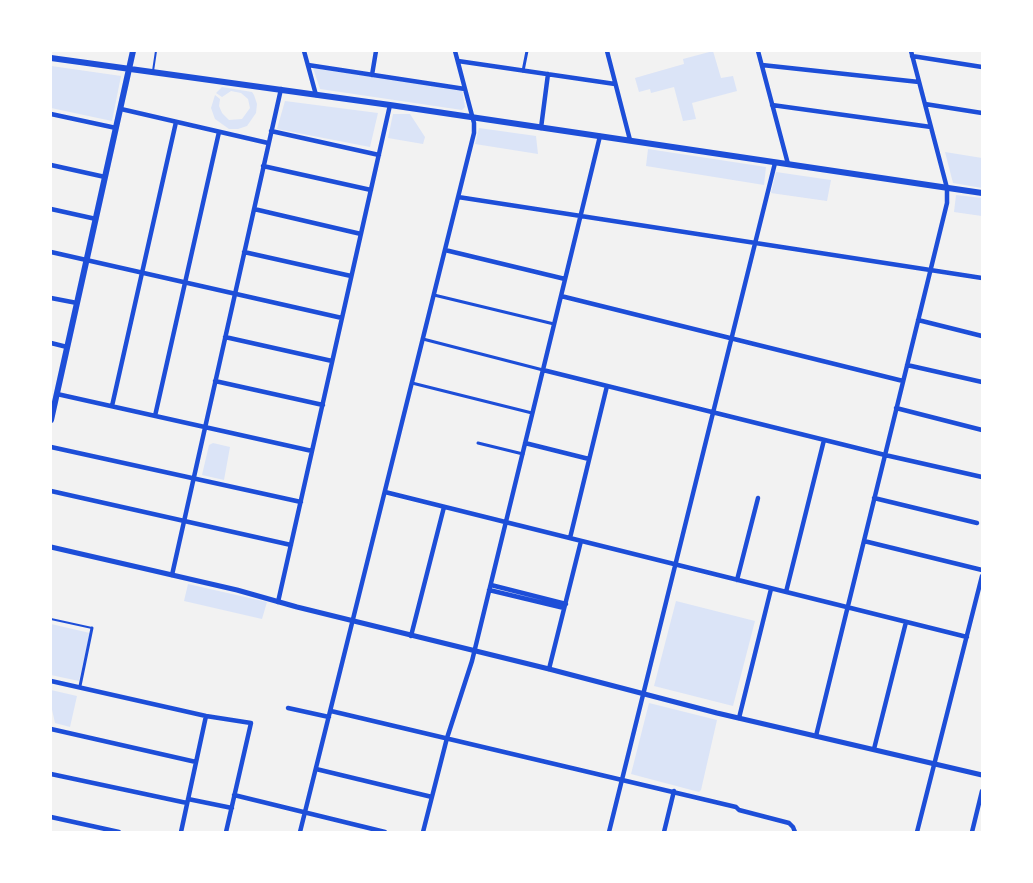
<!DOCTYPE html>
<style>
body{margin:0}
#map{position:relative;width:1033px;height:883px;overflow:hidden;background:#f2f2f2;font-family:Montserrat,sans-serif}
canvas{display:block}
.frame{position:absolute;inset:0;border:52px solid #fff;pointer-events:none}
</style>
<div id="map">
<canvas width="1033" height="883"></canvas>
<div class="frame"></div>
</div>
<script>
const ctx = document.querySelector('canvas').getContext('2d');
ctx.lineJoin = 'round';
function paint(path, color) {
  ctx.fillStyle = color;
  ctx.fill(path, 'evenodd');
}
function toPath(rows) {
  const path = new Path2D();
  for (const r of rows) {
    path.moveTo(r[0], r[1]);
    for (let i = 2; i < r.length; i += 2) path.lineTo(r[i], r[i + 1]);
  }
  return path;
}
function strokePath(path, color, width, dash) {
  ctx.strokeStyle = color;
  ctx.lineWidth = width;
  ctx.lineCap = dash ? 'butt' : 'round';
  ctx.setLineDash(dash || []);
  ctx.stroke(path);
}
const green = toPath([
 [713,51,721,78,733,76,737,91,692,103,696,119,683,121,674,87,651,93,650,89,639,92,635,78,684,64,683,59],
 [51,66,121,76,112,121,51,108],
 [313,68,462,90,465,107,462,110,320,89],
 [222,87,252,92,254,95,257,104,256,113,247,126,238,129,229,129,215,119,211,108,215,95,220,99,219,106,222,113,229,120,242,119,250,108,248,99,241,93,231,91,222,97,216,93],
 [285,101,378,113,370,147,277,129],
 [393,114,410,114,425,137,423,144,388,138],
 [479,128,536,136,538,154,475,144],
 [648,149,766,167,764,185,646,166],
 [945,152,982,158,982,188,953,183],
 [776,172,831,180,827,201,771,193],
 [956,195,982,198,982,216,954,212],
 [213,443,230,447,224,480,202,475,209,445],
 [188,584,267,602,262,619,184,601],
 [676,601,755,621,733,706,654,686],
 [51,624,90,633,79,681,51,675],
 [51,690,77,696,70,727,55,723,51,705],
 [649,703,717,720,701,790,699,792,631,774]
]);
const service = toPath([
 [153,71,156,51],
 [51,619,92,628]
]);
const pedestrian = toPath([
 [523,71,527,51],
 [434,295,554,324],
 [423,339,543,370],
 [412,383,532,413],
 [478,443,523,454],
 [80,686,92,628]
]);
const minor = toPath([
 [304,51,316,95],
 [607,51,630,140],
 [758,51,788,164],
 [912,56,982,67],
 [458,61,615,84],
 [308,65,465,89],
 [762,65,919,82],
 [372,75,376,51],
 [925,104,982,113],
 [772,105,931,127],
 [121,109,268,143],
 [51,114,116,128],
 [541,128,548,74],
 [271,131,379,155],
 [51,165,105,177],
 [263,166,371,190],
 [458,197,982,278],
 [51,209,96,219],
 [254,209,361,234],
 [445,250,565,279],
 [51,252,342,318],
 [244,252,351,276],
 [561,296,903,381],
 [51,298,77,303],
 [918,320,982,336],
 [225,337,332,361],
 [51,343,67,347],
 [907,365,982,382],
 [543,370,885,455,982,477],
 [215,381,323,405],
 [57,394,312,451],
 [112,406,176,122],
 [896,408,982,430],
 [155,416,219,132],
 [525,443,589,459],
 [51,447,301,502],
 [51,491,291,545],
 [385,492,967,637],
 [874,498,977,523],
 [570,538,607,386],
 [864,541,982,570],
 [172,575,281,89],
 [737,580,758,498],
 [491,585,566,604],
 [489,590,564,608],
 [786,592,824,440],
 [278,602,390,105],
 [411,636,444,507],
 [549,669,581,541],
 [51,681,206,716,251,723,226,832],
 [288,708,329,717],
 [331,711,736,807,739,810,789,823,793,827,795,832],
 [739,718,771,589],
 [51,729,196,762],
 [816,736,947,203,947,188,911,51],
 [874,749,906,622],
 [316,769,432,797],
 [51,774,187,803],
 [234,795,385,832],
 [188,799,232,808],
 [51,817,119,832],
 [181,832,206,716],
 [300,832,474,133,474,123,455,51],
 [423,832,447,738,472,661,600,136],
 [609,832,775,163],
 [664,832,674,791],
 [917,832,982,576],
 [972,832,982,791]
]);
const tertiary = toPath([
 [51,547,237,590,297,607,549,669,717,713,982,775]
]);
const secondary = toPath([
 [51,58,390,105,982,193],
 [51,420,133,51]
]);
paint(green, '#dbe4f7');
strokePath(service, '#1d4ed8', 2);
strokePath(pedestrian, '#1d4ed8', 3);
strokePath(minor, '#1d4ed8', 4.5);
strokePath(tertiary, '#1d4ed8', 5);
strokePath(secondary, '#1d4ed8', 6);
</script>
